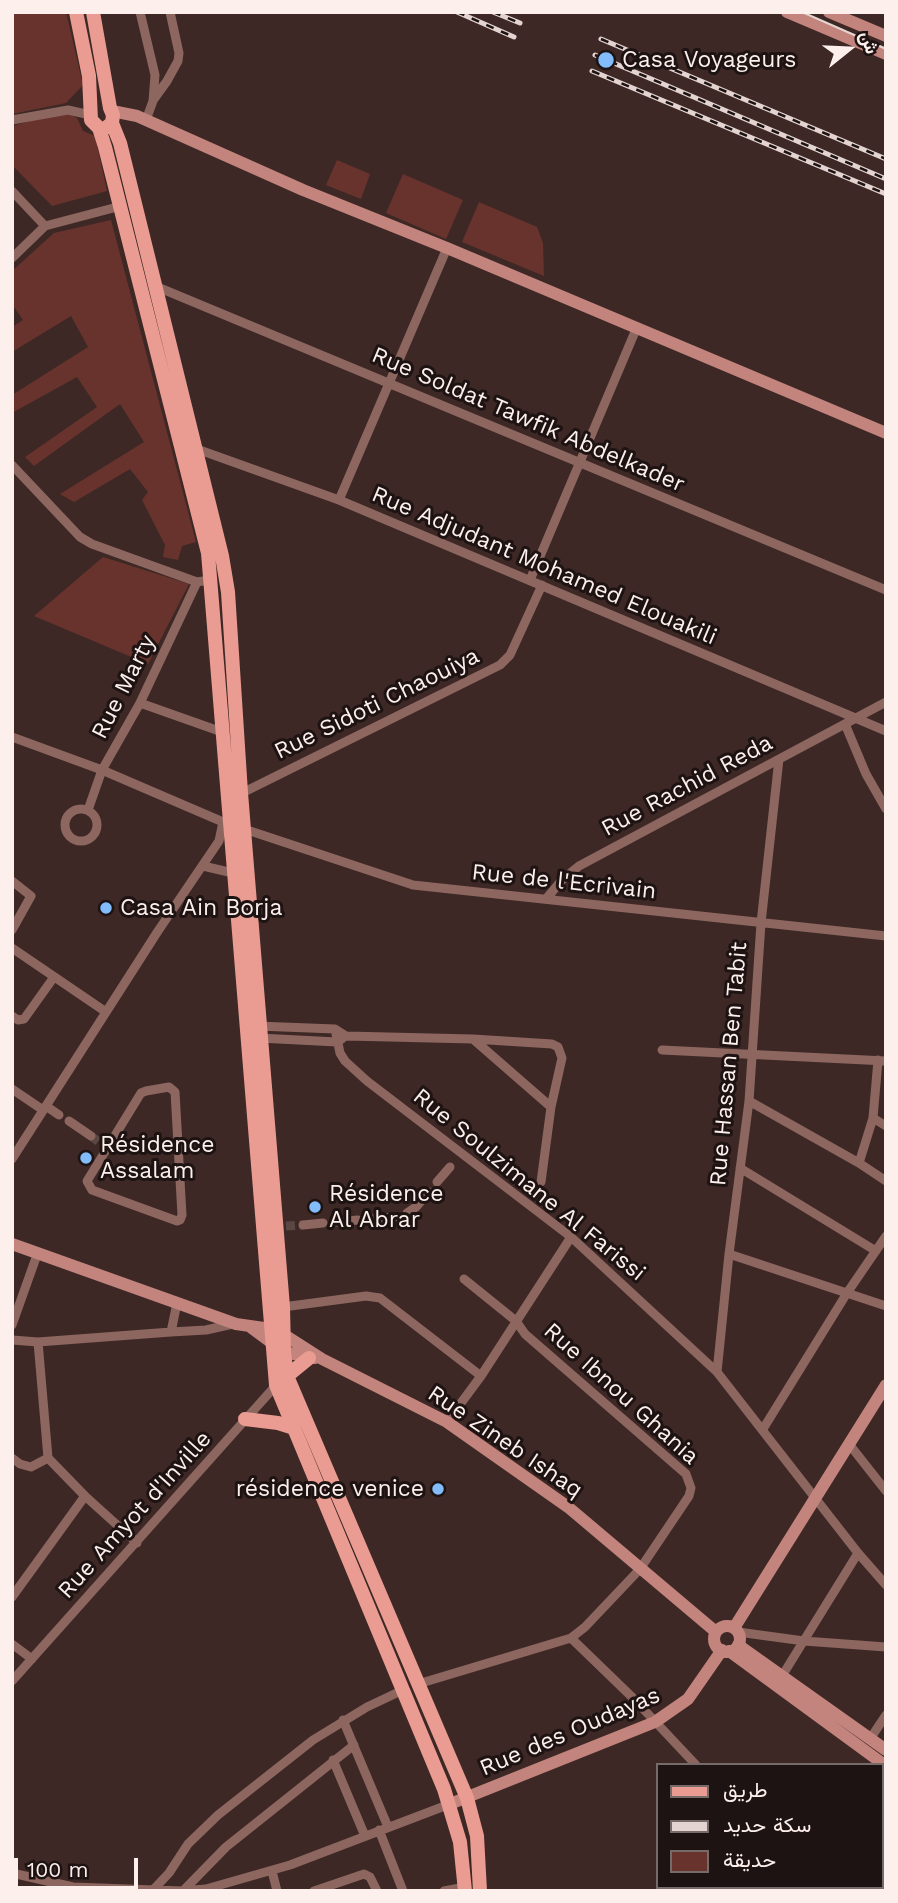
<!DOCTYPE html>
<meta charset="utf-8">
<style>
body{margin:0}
#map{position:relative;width:898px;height:1903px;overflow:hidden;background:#3d2825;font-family:"Work Sans",Vazirmatn,sans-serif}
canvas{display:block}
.frame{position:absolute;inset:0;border:14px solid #fdefec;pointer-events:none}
.legend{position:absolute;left:656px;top:1763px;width:228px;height:126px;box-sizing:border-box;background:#1d1312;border:2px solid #776b69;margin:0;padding:9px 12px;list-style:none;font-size:21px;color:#fdefec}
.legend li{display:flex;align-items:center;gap:14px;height:35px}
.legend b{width:35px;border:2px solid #776b69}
.north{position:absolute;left:814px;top:14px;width:70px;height:70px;-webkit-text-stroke:5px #1d1312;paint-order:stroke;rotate:72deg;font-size:19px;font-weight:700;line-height:28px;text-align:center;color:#fdefec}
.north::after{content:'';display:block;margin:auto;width:24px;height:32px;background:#fdefec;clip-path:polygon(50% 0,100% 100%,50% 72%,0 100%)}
.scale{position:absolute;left:14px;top:1858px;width:124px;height:32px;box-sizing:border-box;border:4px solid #fdefec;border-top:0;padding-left:9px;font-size:21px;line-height:24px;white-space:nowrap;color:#fdefec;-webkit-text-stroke:5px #1d1312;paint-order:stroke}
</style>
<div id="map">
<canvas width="898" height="1903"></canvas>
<div class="frame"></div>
<ul class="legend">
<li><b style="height:9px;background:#eb9c92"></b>طريق</li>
<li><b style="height:9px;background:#e3d4d1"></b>سكة حديد</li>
<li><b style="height:19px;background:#69332d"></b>حديقة</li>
</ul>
<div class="north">ش</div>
<div class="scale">100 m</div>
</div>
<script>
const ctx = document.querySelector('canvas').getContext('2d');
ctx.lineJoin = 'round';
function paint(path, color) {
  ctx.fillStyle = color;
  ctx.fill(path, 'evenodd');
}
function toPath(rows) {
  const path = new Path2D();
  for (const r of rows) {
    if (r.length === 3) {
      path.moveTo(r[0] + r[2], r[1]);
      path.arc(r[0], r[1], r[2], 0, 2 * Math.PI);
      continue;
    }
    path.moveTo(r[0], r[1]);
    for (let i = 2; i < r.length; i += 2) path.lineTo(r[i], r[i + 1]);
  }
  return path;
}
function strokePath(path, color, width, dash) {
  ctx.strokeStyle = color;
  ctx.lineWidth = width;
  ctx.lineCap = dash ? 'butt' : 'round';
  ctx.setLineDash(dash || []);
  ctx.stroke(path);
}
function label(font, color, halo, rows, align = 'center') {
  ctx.font = font + ' "Work Sans",sans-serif';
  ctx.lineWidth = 6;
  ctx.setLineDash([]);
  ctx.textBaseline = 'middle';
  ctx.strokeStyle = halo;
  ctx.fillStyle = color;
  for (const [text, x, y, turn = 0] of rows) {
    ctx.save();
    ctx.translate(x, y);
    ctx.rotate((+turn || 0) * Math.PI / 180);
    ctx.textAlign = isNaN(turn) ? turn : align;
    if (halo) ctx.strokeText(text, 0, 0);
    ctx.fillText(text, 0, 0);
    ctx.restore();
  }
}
const green = toPath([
 [12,12,66,12,83,85,66,103,12,114],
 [65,111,77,118,83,131,95,136,107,191,52,206,12,165,12,126],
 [337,160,370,174,361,199,326,185],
 [403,174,463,200,446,239,386,213],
 [479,202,537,227,543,243,544,276,462,242],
 [111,220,196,542,182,546,178,560,163,557,165,545,142,500,148,492,130,469,74,502,60,494,144,442,120,404,34,466,25,457,97,407,77,377,12,413,12,395,88,347,71,316,12,352,12,327,23,320,12,304,12,271,54,233],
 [103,557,189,584,148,664,34,616]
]);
const streetTunnel = toPath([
 [91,1136,103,1145],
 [286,1226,303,1225]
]);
const street = toPath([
 [140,12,155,75,153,101,146,120],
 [154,99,167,81,178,61,179,53,170,12],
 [12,120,68,110,86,114,91,120],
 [12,191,45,226],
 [12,258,45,226,121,206],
 [155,286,886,590],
 [194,448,339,500,886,731],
 [12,465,80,537,92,544,197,582,203,581],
 [339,500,447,248],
 [530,580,637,327],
 [140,703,222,732],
 [845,724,866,774,886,809],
 [12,737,102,770,223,822],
 [238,795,500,665,510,655,542,585],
 [81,825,16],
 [88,810,102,770,140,703,197,582],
 [203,866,233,873],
 [12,881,31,896,12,930],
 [546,899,562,880,579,866,886,702],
 [12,948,106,1012],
 [12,1016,18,1020,24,1019,54,977],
 [257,1026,335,1029,346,1036,473,1039,552,1044,558,1047,562,1058,551,1107,541,1182],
 [335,1029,340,1053,345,1061,367,1081,571,1237,717,1372,858,1553,886,1585],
 [259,1038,337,1042,342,1039],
 [473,1039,551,1107],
 [662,1050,886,1061],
 [169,1087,175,1092,182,1215,180,1220,177,1221,92,1190,87,1181,141,1093,146,1091,169,1087],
 [12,1089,43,1110],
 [749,1101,859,1163,886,1181],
 [46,1106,59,1115],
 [873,1118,886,1126],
 [69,1121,91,1136],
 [12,1159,158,931,219,841,223,822,413,885,886,936],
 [859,1163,873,1118,878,1060],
 [740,1168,876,1251],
 [437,1182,450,1167],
 [407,1213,416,1207,429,1192],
 [371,1219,394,1217],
 [337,1222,358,1220],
 [303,1225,323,1223],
 [729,1254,886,1306],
 [283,1307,366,1296,380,1298,481,1376],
 [12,1325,38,1252],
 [171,1332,177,1303],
 [12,1340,38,1342,171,1332,206,1330,233,1324],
 [38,1342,48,1458],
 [717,1372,729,1254,749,1101,761,923,779,759],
 [447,1422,481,1376,571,1237],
 [763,1429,847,1293,886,1236],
 [849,1444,886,1491],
 [12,1458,20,1464,31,1467,48,1458],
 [48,1458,85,1496,137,1543],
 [12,1597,85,1496],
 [738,1632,804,1641,886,1647],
 [571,1638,633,1698,696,1765],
 [12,1644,32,1659],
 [782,1676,858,1553],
 [12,1681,278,1383],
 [418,1684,571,1638,585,1627,640,1569,689,1496,691,1488,686,1474,525,1334,516,1321,464,1279],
 [343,1720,388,1827],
 [870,1739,886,1715],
 [333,1760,365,1836],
 [379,1830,403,1891],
 [882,1869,886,1866],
 [272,1871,277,1891],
 [12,1873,73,1887,183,1891,206,1889,290,1865,450,1804],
 [815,1887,819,1891],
 [153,1890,169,1873,188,1844,218,1815,313,1740,367,1707,403,1690],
 [183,1891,226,1847,354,1745],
 [314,1891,364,1874,370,1877,377,1891],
 [444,1891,465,1887],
 [859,1891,862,1887]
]);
const secondary = toPath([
 [787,12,886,54],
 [829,12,886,36],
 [112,111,137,116,303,190,447,248,886,433],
 [12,1244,236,1324,271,1329,283,1334,322,1359,447,1422,568,1507,716,1632],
 [249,1326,284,1352,315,1358],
 [727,1639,13],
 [734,1628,886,1385],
 [738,1645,886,1750],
 [729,1651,886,1766],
 [450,1804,655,1722,688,1699,722,1650]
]);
const primary = toPath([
 [76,12,89,76,91,120,99,128,105,147,208,553,276,1385,444,1789,460,1842,465,1891],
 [93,12,110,108,113,115,112,123,107,127],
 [112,123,120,143,222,556,228,592,241,793,283,1307,284,1352,287,1376,467,1798,477,1836,480,1891],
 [287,1376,309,1358],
 [245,1419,278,1423,294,1428]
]);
const tram = toPath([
 [802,12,886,49]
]);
const rail = toPath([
 [457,12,514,37],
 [493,12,520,23],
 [601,39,886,159],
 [595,55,886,179],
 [592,71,886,194]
]);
const markers = [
 [606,60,9,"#83bcfb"],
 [106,908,7,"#83bcfb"],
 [86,1158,7,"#83bcfb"],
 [315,1207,7,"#83bcfb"],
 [438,1489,7,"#83bcfb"]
];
const poiNames = [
 ["Casa Voyageurs",622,60],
 ["Casa Ain Borja",120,908],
 ["Résidence",100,1145],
 ["Assalam",100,1171],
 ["Résidence",329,1194],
 ["Al Abrar",329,1220],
 ["résidence venice",424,1489,"right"]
];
const streetNames = [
 ["Rue Soldat Tawfik Abdelkader",528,420,23],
 ["Rue Adjudant Mohamed Elouakili",544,566,23],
 ["Rue Marty",124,687,-63],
 ["Rue Sidoti Chaouiya",377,704,-26],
 ["Rue Rachid Reda",687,786,-28],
 ["Rue de l'Ecrivain",564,882,6],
 ["Rue Hassan Ben Tabit",729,1064,-85],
 ["Rue Soulzimane Al Farissi",529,1185,39],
 ["Rue Ibnou Ghania",621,1394,42],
 ["Rue Zineb Ishaq",505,1442,34],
 ["Rue Amyot d'Inville",135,1515,-48],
 ["Rue des Oudayas",570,1732,-23]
];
paint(green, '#69332d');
strokePath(streetTunnel, '#5a4643', 9, [9, 4.5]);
strokePath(street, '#8d6660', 9);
strokePath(secondary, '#c2847c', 12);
strokePath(primary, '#eb9c92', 14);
strokePath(tram, '#e3d4d1', 2);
strokePath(rail, '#e3d4d1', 5);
strokePath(rail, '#1d1312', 2.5, [8]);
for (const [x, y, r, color] of markers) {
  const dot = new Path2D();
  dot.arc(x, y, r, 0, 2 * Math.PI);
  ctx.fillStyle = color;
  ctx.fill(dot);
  strokePath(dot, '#1d1312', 2.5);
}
label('23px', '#fdefec', '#1d1312', poiNames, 'left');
label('23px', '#fdefec', '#1d1312', streetNames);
</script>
